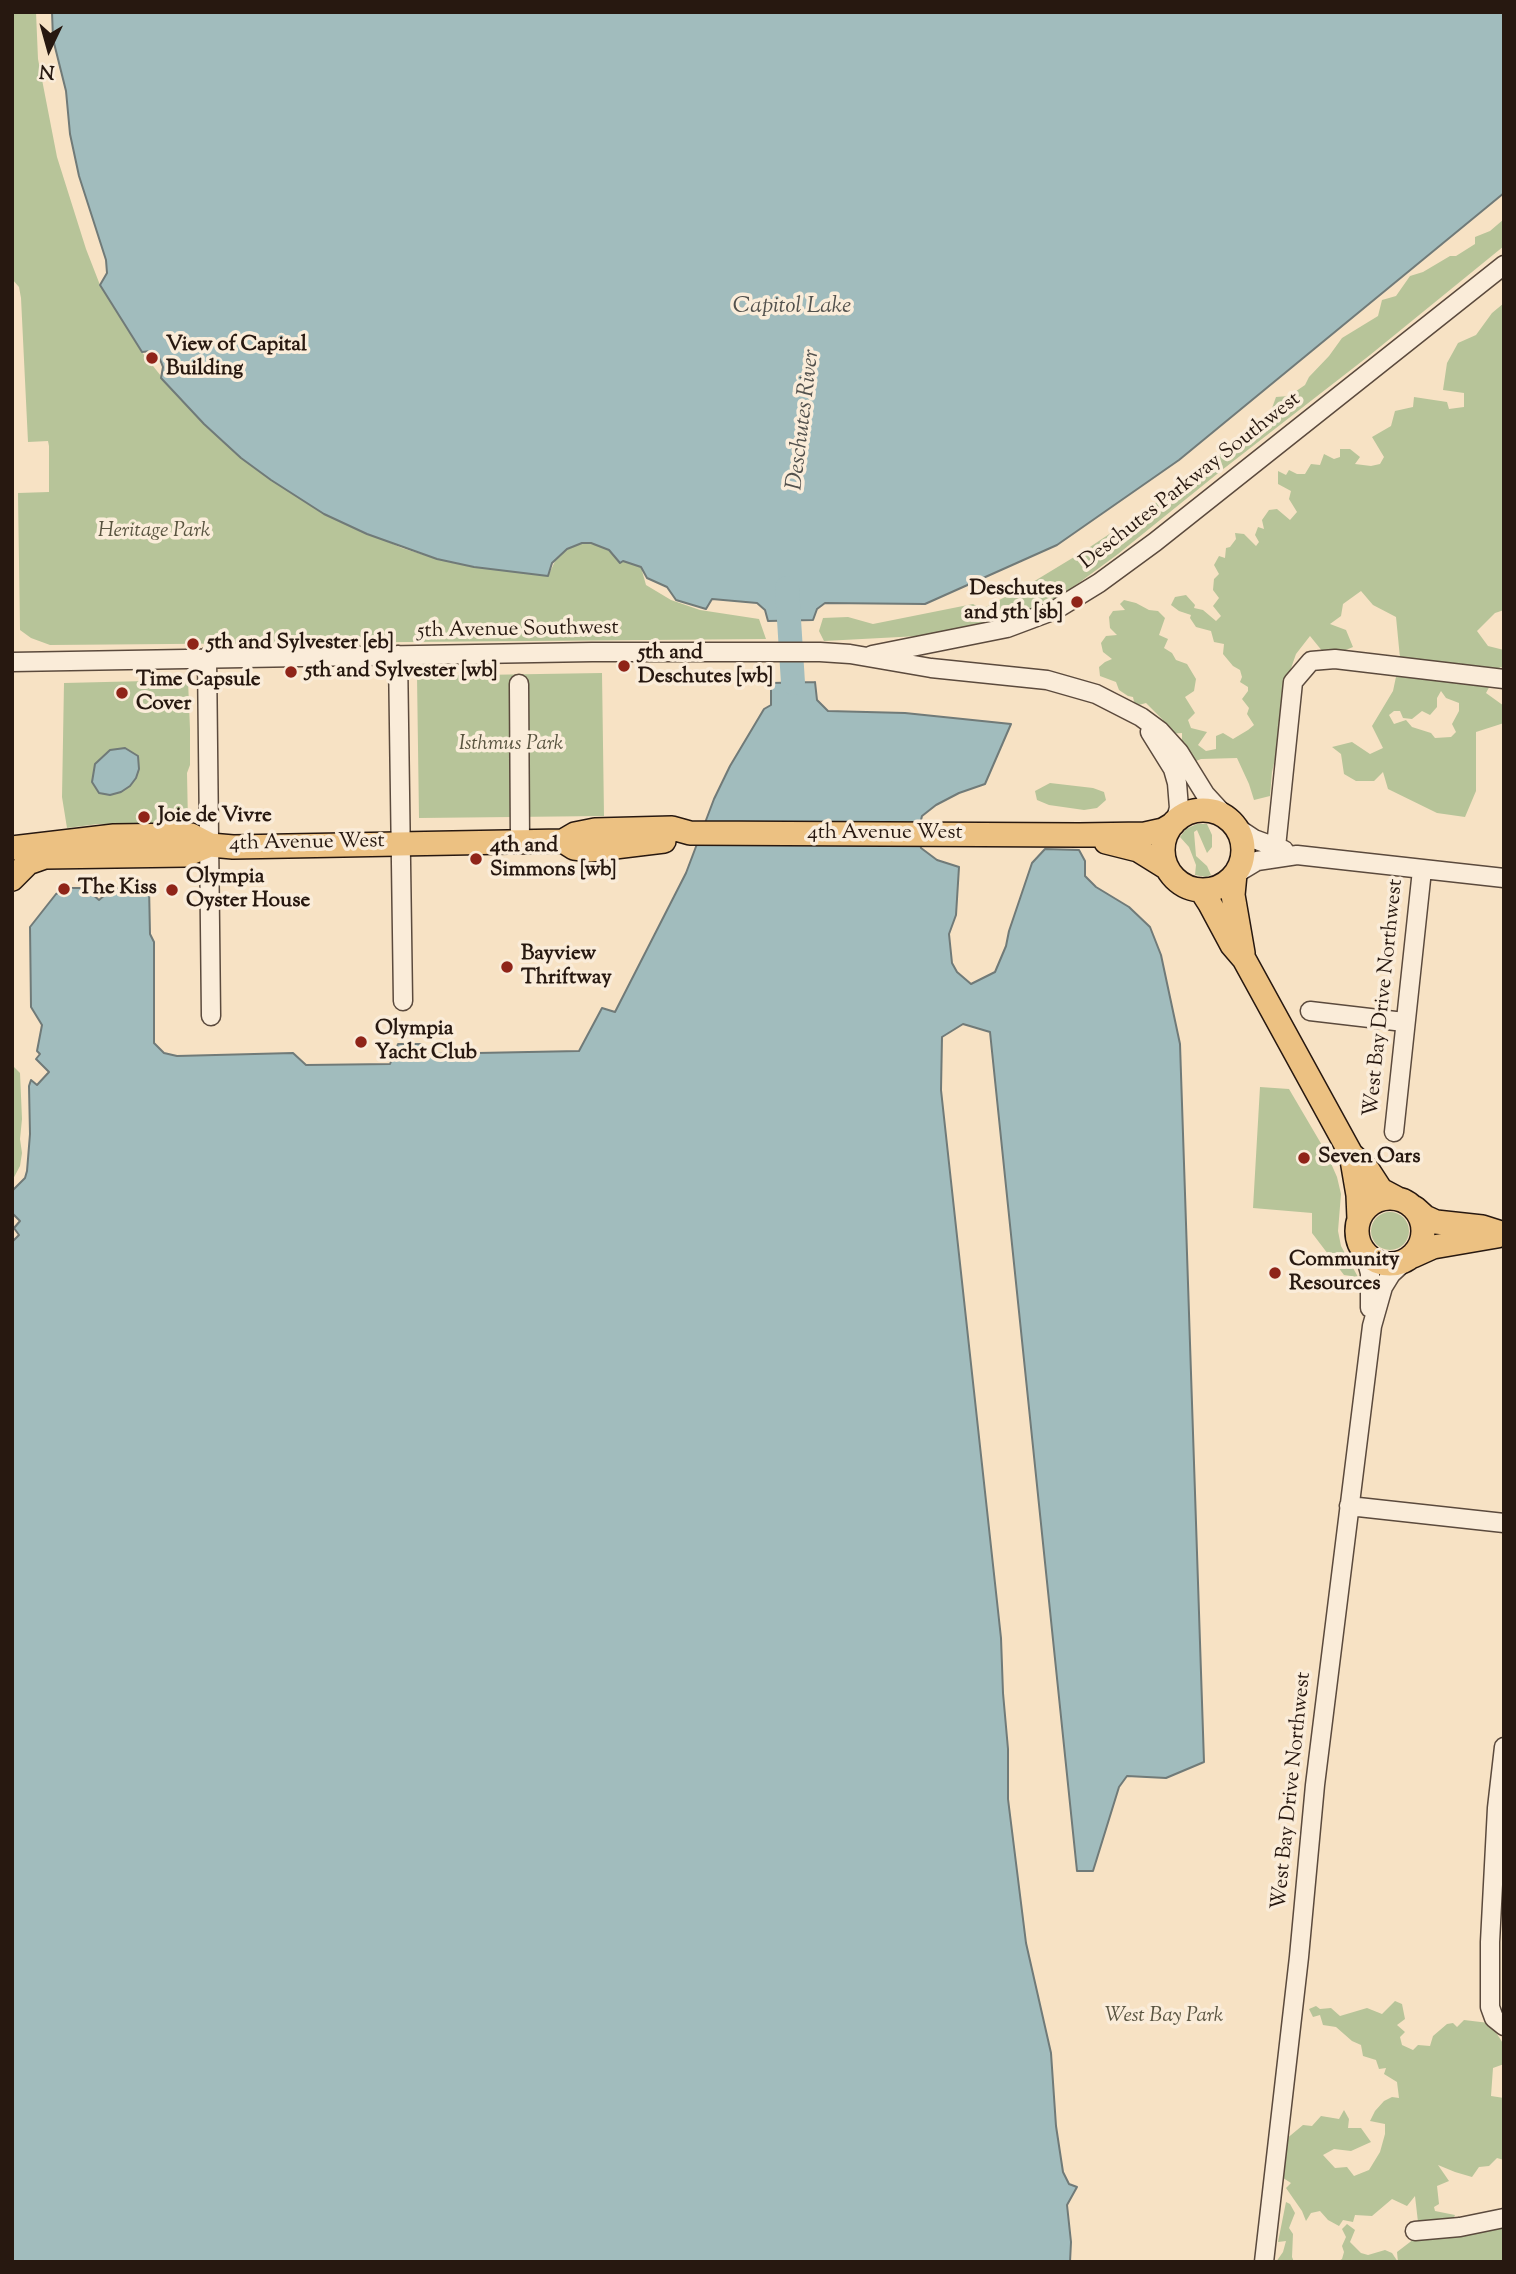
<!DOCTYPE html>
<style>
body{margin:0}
#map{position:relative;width:1516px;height:2274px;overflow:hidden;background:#f7e2c4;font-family:"Sorts Mill Goudy",serif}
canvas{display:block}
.frame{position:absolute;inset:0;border:14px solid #271810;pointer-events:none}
.north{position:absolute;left:14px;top:14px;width:70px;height:70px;-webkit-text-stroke:5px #faecd9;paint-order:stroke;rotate:185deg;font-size:19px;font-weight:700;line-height:28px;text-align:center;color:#271810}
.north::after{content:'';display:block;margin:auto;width:24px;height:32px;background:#271810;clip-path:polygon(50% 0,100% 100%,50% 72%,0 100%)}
</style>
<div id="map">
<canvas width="1516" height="2274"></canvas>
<div class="frame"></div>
<div class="north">N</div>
</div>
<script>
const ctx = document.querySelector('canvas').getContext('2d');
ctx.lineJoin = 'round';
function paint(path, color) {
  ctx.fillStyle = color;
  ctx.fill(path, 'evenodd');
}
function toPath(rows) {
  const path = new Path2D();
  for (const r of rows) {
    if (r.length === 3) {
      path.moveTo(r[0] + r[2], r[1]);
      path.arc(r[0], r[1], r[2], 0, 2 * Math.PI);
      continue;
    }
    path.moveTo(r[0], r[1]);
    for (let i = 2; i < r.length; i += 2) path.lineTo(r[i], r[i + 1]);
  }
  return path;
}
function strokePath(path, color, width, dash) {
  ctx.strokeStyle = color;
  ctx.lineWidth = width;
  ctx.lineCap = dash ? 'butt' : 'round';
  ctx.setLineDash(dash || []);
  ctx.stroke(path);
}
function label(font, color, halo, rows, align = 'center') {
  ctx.font = font + ' "Sorts Mill Goudy",serif';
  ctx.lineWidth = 7;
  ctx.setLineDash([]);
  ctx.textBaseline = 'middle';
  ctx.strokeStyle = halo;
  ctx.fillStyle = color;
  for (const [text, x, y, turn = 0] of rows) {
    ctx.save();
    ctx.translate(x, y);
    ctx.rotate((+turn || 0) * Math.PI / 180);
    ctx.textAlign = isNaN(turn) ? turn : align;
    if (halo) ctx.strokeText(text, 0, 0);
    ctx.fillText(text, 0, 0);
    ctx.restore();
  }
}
const green = toPath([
 [12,12,36,12,38,59,57,157,86,249,100,285,141,351,177,396,271,480,324,514,402,548,437,559,474,567,548,576,558,555,567,548,582,543,599,545,609,550,617,558,641,567,646,585,671,600,700,610,759,619,766,639,50,645,31,638,20,630,18,493,49,492,49,446,48,441,28,442,21,298,19,287,12,279],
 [1504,219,1504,246,1370,355,1222,470,1118,554,1057,599,1019,616,977,629,938,635,824,641,819,631,823,618,848,617,873,624,973,604,982,609,1028,585,1084,551,1175,490,1237,441,1271,411,1276,397,1289,396,1305,385,1309,377,1329,356,1342,338,1378,316,1382,300,1396,296,1410,276,1423,272,1450,256,1456,256,1475,244,1475,237,1490,231],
 [1504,303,1504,610,1495,613,1477,631,1488,646,1504,650,1504,668,1500,667,1486,693,1504,706,1504,723,1476,732,1476,791,1465,817,1437,813,1388,789,1383,772,1374,781,1356,781,1344,774,1341,754,1332,747,1352,742,1370,754,1383,748,1372,726,1393,691,1400,658,1396,617,1373,605,1361,591,1343,604,1341,616,1330,624,1346,630,1353,647,1336,654,1323,652,1310,636,1296,654,1283,691,1279,742,1272,772,1270,796,1254,800,1249,784,1237,758,1201,759,1191,763,1183,753,1185,743,1182,741,1182,733,1168,734,1163,729,1163,720,1146,703,1135,706,1133,697,1128,696,1119,690,1116,682,1100,676,1099,667,1105,662,1112,659,1103,652,1101,643,1106,636,1117,635,1110,628,1109,617,1113,611,1125,610,1120,604,1124,600,1136,603,1149,610,1158,611,1165,618,1159,635,1168,639,1164,648,1172,653,1176,660,1187,664,1196,679,1194,691,1185,697,1195,713,1188,720,1191,728,1207,732,1198,745,1206,751,1216,749,1216,736,1223,733,1233,739,1248,730,1254,725,1247,714,1249,708,1242,699,1248,691,1248,687,1240,682,1242,677,1240,670,1233,666,1223,654,1224,644,1214,642,1211,631,1196,627,1190,618,1191,615,1179,611,1171,605,1175,597,1186,595,1195,605,1194,608,1203,610,1216,621,1221,616,1213,606,1219,598,1213,590,1214,579,1219,574,1214,565,1219,556,1225,558,1226,548,1230,547,1236,539,1235,533,1244,534,1256,546,1259,542,1255,535,1258,527,1264,529,1262,520,1269,510,1277,509,1290,520,1297,512,1289,499,1291,491,1278,484,1278,471,1286,475,1289,470,1297,474,1305,474,1311,464,1320,465,1324,454,1334,459,1340,457,1340,449,1350,449,1360,457,1355,464,1371,466,1380,464,1384,457,1372,437,1391,426,1395,411,1413,407,1414,397,1447,402,1449,409,1464,407,1464,393,1443,390,1447,363,1458,343,1476,335,1492,313],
 [1441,691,1446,698,1459,703,1459,711,1452,724,1456,732,1451,737,1435,738,1431,733,1412,727,1406,720,1394,724,1389,715,1394,711,1400,711,1403,718,1412,719,1422,711,1430,715,1437,707,1437,698],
 [602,673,604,816,419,818,417,676],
 [188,680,190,729,190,765,187,773,188,823,98,824,67,828,62,797,64,683],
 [1050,783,1093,788,1104,792,1106,800,1097,808,1084,810,1049,805,1037,800,1035,791],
 [1197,824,1207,824,1212,835,1212,847,1207,853,1197,830,1194,832,1196,856,1207,866,1211,875,1206,877,1195,875,1196,865,1189,847,1180,837,1186,829],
 [12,1065,20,1073,22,1119,20,1139,22,1153,20,1166,12,1181,14,1125],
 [1260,1087,1289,1089,1326,1152,1337,1177,1341,1194,1338,1231,1341,1246,1358,1277,1344,1275,1312,1233,1312,1213,1253,1208],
 [1390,1231,19],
 [1395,2001,1402,2004,1405,2019,1397,2025,1405,2032,1400,2037,1402,2045,1413,2050,1418,2045,1430,2046,1433,2036,1447,2024,1453,2023,1457,2027,1464,2020,1489,2023,1499,2037,1504,2045,1504,2064,1493,2068,1491,2096,1504,2098,1504,2160,1497,2158,1489,2166,1479,2167,1472,2177,1455,2172,1438,2165,1449,2181,1437,2186,1439,2204,1434,2207,1435,2211,1455,2215,1451,2224,1418,2222,1415,2196,1407,2206,1392,2199,1372,2216,1355,2215,1353,2222,1343,2220,1339,2226,1328,2220,1320,2211,1311,2213,1306,2221,1302,2211,1286,2188,1291,2183,1280,2176,1285,2140,1303,2125,1312,2126,1321,2116,1339,2119,1344,2110,1349,2119,1348,2128,1361,2128,1371,2142,1351,2151,1334,2149,1323,2155,1335,2168,1347,2167,1354,2176,1369,2170,1380,2152,1385,2134,1385,2124,1370,2121,1375,2111,1384,2101,1392,2097,1399,2098,1397,2082,1384,2074,1386,2068,1379,2069,1376,2060,1363,2056,1361,2045,1352,2041,1336,2027,1323,2025,1320,2015,1313,2017,1309,2009,1316,2006,1320,2009,1331,2008,1340,2016,1367,2008,1382,2014],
 [1286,2202,1290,2204,1295,2213,1289,2228,1293,2234,1292,2257,1294,2262,1276,2262,1283,2252,1286,2241,1278,2242],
 [1497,2209,1504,2213,1504,2262,1398,2262,1397,2252,1414,2239,1425,2235,1436,2239,1445,2231],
 [1347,2224,1355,2230,1350,2242,1361,2253,1368,2255,1385,2250,1392,2253,1398,2262,1337,2262,1342,2259,1344,2252,1342,2246,1346,2237,1342,2229]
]);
const water = toPath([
 [52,12,1504,12,1504,193,1179,460,1057,545,925,604,825,603,817,609,813,620,768,621,765,610,757,603,712,599,706,609,676,600,667,587,647,578,641,567,623,561,620,563,609,550,591,543,582,543,567,549,552,563,548,576,474,567,437,559,367,534,324,514,271,480,241,458,204,424,161,378,163,367,159,357,152,351,142,352,100,285,107,273,106,260,79,176,70,134,66,91,53,39,52,12],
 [815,682,817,700,828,711,905,713,1011,724,985,784,959,793,936,805,922,816,918,832,921,848,937,860,959,867,956,915,949,934,952,963,957,972,971,984,995,972,1006,946,1009,931,1032,863,1045,849,1079,850,1085,861,1085,876,1096,887,1129,907,1150,927,1161,955,1180,1044,1204,1762,1166,1778,1127,1776,1119,1787,1093,1871,1077,1871,990,1032,963,1024,942,1037,941,1090,1001,1638,1003,1693,1008,1749,1008,1799,1026,1943,1051,2053,1056,2126,1063,2172,1069,2184,1077,2187,1067,2205,1071,2242,1070,2262,12,2262,12,1242,19,1235,14,1228,20,1221,12,1213,12,1191,25,1178,27,1171,30,1134,29,1086,31,1080,37,1085,49,1072,36,1059,40,1054,37,1051,42,1025,31,1007,30,927,56,894,69,888,85,888,99,900,113,888,149,886,150,934,154,942,154,1043,164,1053,177,1056,293,1053,306,1065,390,1064,398,1044,421,1044,427,1054,579,1051,602,1008,615,1012,686,873,714,799,730,766,764,709,771,705,771,683,815,682],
 [125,748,138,756,139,769,136,778,130,786,121,792,110,795,99,793,92,782,95,764,110,750,125,748]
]);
const river = toPath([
 [787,588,793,683]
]);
const minor = toPath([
 [398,655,403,1001],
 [872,655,1007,628,1055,610,1099,583,1155,542,1504,265],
 [207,657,211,1016],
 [12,662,592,652,820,652,850,654,931,668,1047,680,1096,694,1141,717,1160,731,1179,752,1205,794,1227,818],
 [519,684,520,842],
 [1150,732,1173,769,1177,783,1179,808,1175,822],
 [1236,827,1254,839,1284,850],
 [1276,847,1293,682,1311,661,1335,659,1504,679],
 [1237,873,1257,861,1297,855,1504,878],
 [1310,1011,1404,1022],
 [1394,1132,1422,870],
 [1364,1252,1370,1273,1370,1308],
 [1349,1506,1504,1523],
 [1504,1747,1497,1808,1490,1942,1490,2007,1494,2018,1504,2026],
 [1415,2231,1460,2227,1504,2218],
 [1264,2262,1299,1957,1315,1785,1372,1326,1383,1287,1391,1274,1404,1262]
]);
const major = toPath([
 [1203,850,40],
 [563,841,574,848,590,850,664,841],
 [1106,842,1138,850,1167,868],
 [12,848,114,836,191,835,210,845,233,847,563,841,575,834,595,830,672,828,690,833,1079,835,1145,834,1163,830,1173,824],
 [1235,874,1233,895,1243,953],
 [12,879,28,863,45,857,186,855,210,845],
 [1201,890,1210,904,1232,945,1244,959,1351,1154,1368,1170,1381,1190,1396,1198],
 [1351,1154,1358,1195,1359,1219],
 [1390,1231,33],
 [1415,1208,1425,1217,1436,1222,1482,1227,1504,1234],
 [1413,1256,1433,1247,1497,1236]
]);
const markers = [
 [152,358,7,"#8f2418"],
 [1077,602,7,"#8f2418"],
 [193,644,7,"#8f2418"],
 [624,666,7,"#8f2418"],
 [291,672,7,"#8f2418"],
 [122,693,7,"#8f2418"],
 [144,817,7,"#8f2418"],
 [476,859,7,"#8f2418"],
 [64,889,7,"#8f2418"],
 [172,890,7,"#8f2418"],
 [507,967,7,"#8f2418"],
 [361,1042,7,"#8f2418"],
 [1304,1158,7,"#8f2418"],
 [1275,1273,7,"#8f2418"]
];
const poiNames = [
 ["View of Capital",166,346],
 ["Building",166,370],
 ["Deschutes",1063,590,"right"],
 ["and 5th [sb]",1063,614,"right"],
 ["5th and Sylvester [eb]",207,644],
 ["5th and",638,654],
 ["Deschutes [wb]",638,678],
 ["5th and Sylvester [wb]",305,672],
 ["Time Capsule",136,681],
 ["Cover",136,705],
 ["Joie de Vivre",158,817],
 ["4th and",490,847],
 ["Simmons [wb]",490,871],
 ["Olympia",186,878],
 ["Oyster House",186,902],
 ["The Kiss",78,889],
 ["Bayview",521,955],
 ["Thriftway",521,979],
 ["Olympia",375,1030],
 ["Yacht Club",375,1054],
 ["Seven Oars",1318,1158],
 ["Community",1289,1261],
 ["Resources",1289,1285]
];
const streetNames = [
 ["Deschutes Parkway Southwest",1191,482,-38],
 ["5th Avenue Southwest",518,631,-1],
 ["4th Avenue West",885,834],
 ["4th Avenue West",307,844,-1],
 ["West Bay Drive Northwest",1385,998,-84],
 ["West Bay Drive Northwest",1293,1791,-84]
];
const parkNames = [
 ["Heritage Park",154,532],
 ["Isthmus Park",511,745],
 ["West Bay Park",1164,2017]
];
const waterNames = [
 ["Capitol Lake",792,308],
 ["Deschutes River",805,420,-83]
];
paint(green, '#b7c499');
paint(water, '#a1bcbd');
strokePath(water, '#707a78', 2);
strokePath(river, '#a1bcbd', 24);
strokePath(minor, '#5b4a3d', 21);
strokePath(major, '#271810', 26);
strokePath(minor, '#faecd9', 18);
strokePath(major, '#ecc182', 23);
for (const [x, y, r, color] of markers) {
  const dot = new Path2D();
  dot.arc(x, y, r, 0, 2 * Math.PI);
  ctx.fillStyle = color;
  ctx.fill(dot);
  strokePath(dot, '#faecd9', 2.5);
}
label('bold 21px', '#271810', '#faecd9', poiNames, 'left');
label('21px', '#271810', '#faecd9', streetNames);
label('italic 21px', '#595440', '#faecd9', parkNames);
label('italic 23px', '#52514d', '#faecd9', waterNames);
</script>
